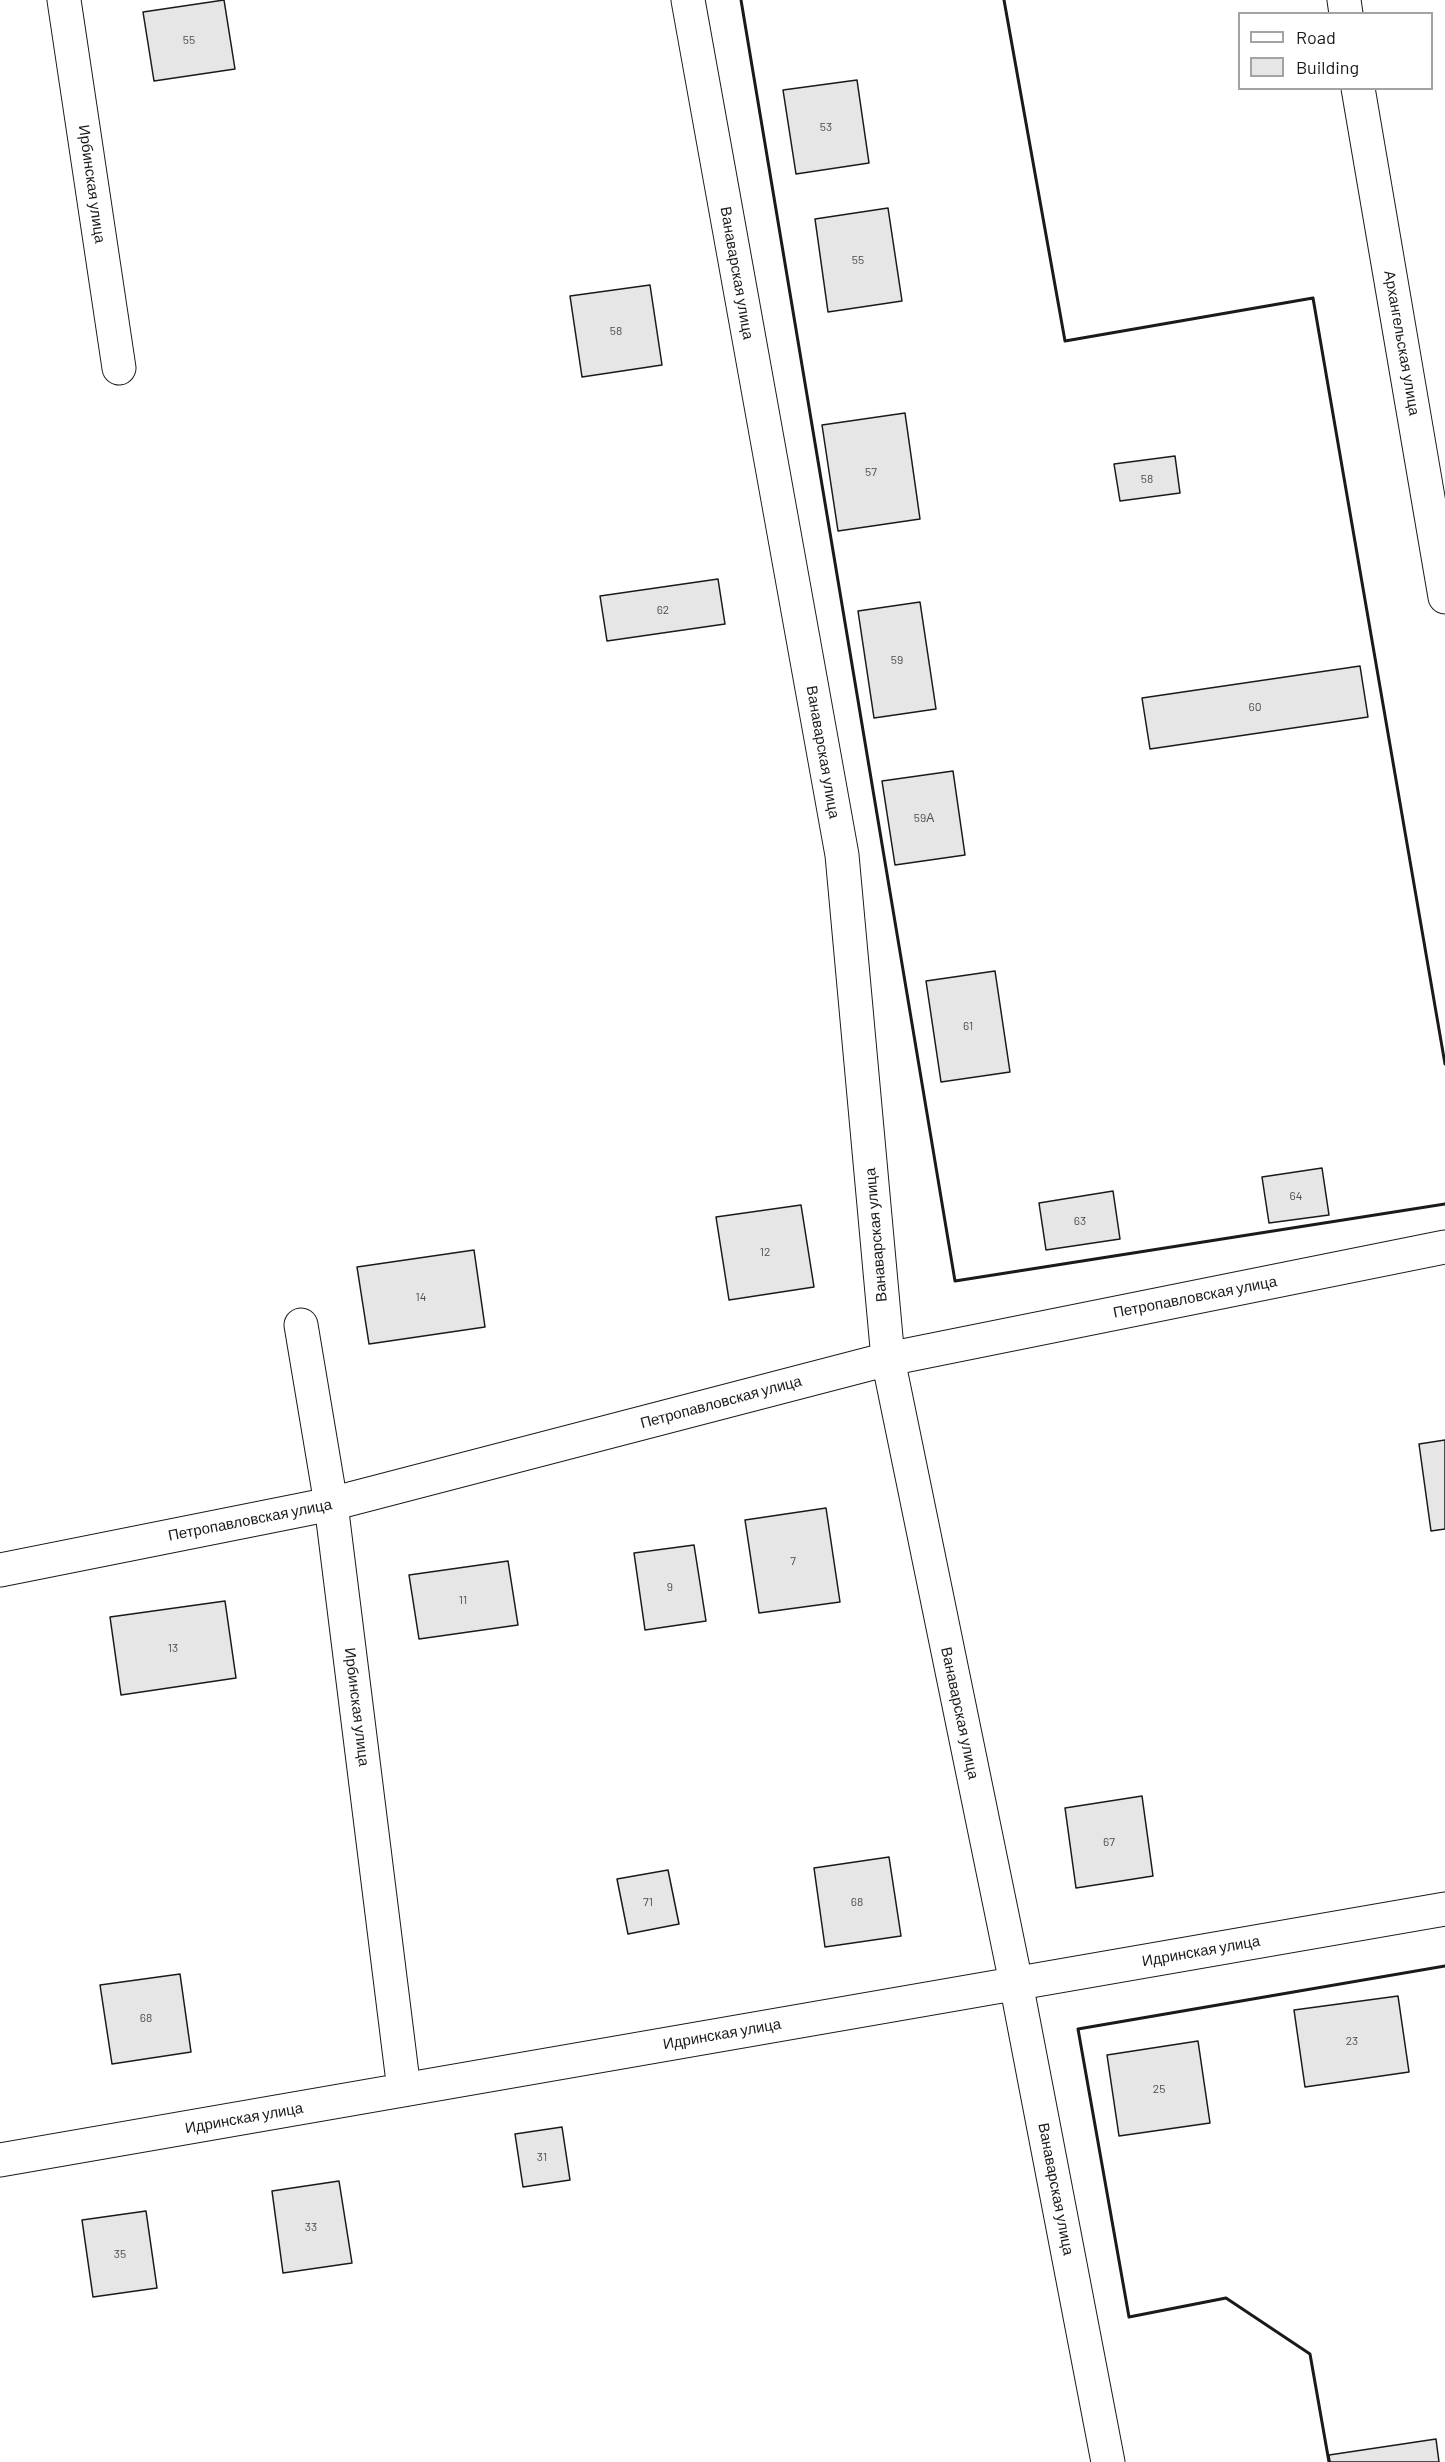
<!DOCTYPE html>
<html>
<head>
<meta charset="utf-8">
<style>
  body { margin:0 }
  #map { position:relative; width:1445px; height:2462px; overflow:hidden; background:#fff; font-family:Barlow,sans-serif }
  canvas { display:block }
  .legend { position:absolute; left:1238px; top:12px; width:195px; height:78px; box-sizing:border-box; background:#fff; border:2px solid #a3a3a3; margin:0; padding:8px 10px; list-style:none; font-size:18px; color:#1a1a1a }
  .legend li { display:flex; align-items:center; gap:12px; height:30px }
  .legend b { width:30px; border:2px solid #a3a3a3 }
</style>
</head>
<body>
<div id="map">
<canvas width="1445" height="2462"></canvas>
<ul class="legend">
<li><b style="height:8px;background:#fff"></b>Road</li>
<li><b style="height:16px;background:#e6e6e6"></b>Building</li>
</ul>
</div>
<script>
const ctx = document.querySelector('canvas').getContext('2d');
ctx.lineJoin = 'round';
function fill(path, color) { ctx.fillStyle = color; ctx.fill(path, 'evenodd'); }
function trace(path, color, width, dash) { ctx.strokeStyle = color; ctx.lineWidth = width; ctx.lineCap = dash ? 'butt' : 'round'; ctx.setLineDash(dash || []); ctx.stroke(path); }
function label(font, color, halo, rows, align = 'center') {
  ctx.font = font + ' Barlow,sans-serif'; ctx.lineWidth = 4.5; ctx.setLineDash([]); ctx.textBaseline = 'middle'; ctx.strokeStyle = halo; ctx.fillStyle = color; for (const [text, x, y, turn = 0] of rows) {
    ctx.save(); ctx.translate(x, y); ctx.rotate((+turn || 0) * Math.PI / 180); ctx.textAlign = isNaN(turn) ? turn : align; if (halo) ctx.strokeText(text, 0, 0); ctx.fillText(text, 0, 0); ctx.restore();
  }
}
const building = new Path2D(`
  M224,0l11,69 -81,12 -11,-69z
  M857,80l12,83 -73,11 -13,-84z
  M888,208l14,93 -74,11 -13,-93z
  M650,285l12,80 -80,12 -12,-81z
  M905,413l15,106 -82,12 -16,-106z
  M1175,456l5,37 -60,8 -6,-37z
  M718,579l7,45 -118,17 -7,-45z
  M920,602l16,107 -62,9 -16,-107z
  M1360,666l8,51 -218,32 -8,-51z
  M953,771l12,84 -70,10 -13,-84z
  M995,971l15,101 -69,10 -15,-101z
  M1322,1168l7,47 -60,8 -7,-46z
  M1113,1191l7,48 -74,11 -7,-47z
  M801,1205l13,82 -85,13 -13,-83z
  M474,1250l11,77 -116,17 -12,-77z
  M1445,1440v89l-14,2 -12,-87z
  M826,1508l14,94 -81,11 -14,-93z
  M694,1545l12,76 -61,9 -11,-77z
  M508,1561l10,64 -99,14 -10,-64z
  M225,1601l11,77 -115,17 -11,-78z
  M1142,1796l11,80 -77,12 -11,-80z
  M889,1857l12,79 -76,11 -11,-79z
  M668,1870l11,54 -51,10 -11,-55z
  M180,1974l11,78 -79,12 -12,-79z
  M1398,1996l11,76 -104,15 -11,-77z
  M1198,2041l12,82 -91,13 -12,-81z
  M562,2127l8,53 -47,7 -8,-53z
  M339,2181l13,82 -69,10 -11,-82z
  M146,2211l11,77 -64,9 -11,-77z
  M1436,2439l3,23h-109l-1,-7z`);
const minor = new Path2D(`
  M64,0l55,368
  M688,0l154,855 46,504 128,624 92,479
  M1344,0l2,14
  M1358,88l87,509
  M301,1325l30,179 73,586
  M0,1570l331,-66 557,-145 557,-112
  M0,2160l1445,-251`);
const wall = new Path2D(`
  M741,0l214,1281 490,-77
  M1004,0l61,341 248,-43 132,766
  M1329,2462l-19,-108 -84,-56 -97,19 -51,-288 367,-63`);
const numberNames = [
  ["55",189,40],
  ["53",826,127],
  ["55",858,260],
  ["58",616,331],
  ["57",871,472],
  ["58",1147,479],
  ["62",663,610],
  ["59",897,660],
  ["60",1255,707],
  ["59А",924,818],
  ["61",968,1026],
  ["64",1296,1196],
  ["63",1080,1221],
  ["12",765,1252],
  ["14",421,1297],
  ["7",793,1561],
  ["9",670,1587],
  ["11",463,1600],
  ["13",173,1648],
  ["67",1109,1842],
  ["71",648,1902],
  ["68",857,1902],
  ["68",146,2018],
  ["23",1352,2041],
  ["25",1159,2089],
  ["31",542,2157],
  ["33",311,2227],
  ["35",120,2254]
];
const streetNames = [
  ["Ирбинская улица",92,184,82],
  ["Ванаварская улица",737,273,80],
  ["Архангельская улица",1402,343,80],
  ["Ванаварская улица",823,752,80],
  ["Ванаварская улица",876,1235,-95],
  ["Петропавловская улица",1195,1297,-11],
  ["Петропавловская улица",721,1402,-15],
  ["Петропавловская улица",250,1520,-11],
  ["Ирбинская улица",357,1707,83],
  ["Ванаварская улица",960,1713,78],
  ["Идринская улица",1201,1951,-10],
  ["Идринская улица",722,2034,-10],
  ["Идринская улица",244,2118,-10],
  ["Ванаварская улица",1056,2189,79]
];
fill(building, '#e6e6e6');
trace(building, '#1a1a1a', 1.5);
trace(minor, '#1a1a1a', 35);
trace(minor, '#fff', 33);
trace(wall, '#1a1a1a', 3);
label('12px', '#4d4d4d', null, numberNames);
label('15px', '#1a1a1a', '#fff', streetNames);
</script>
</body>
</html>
